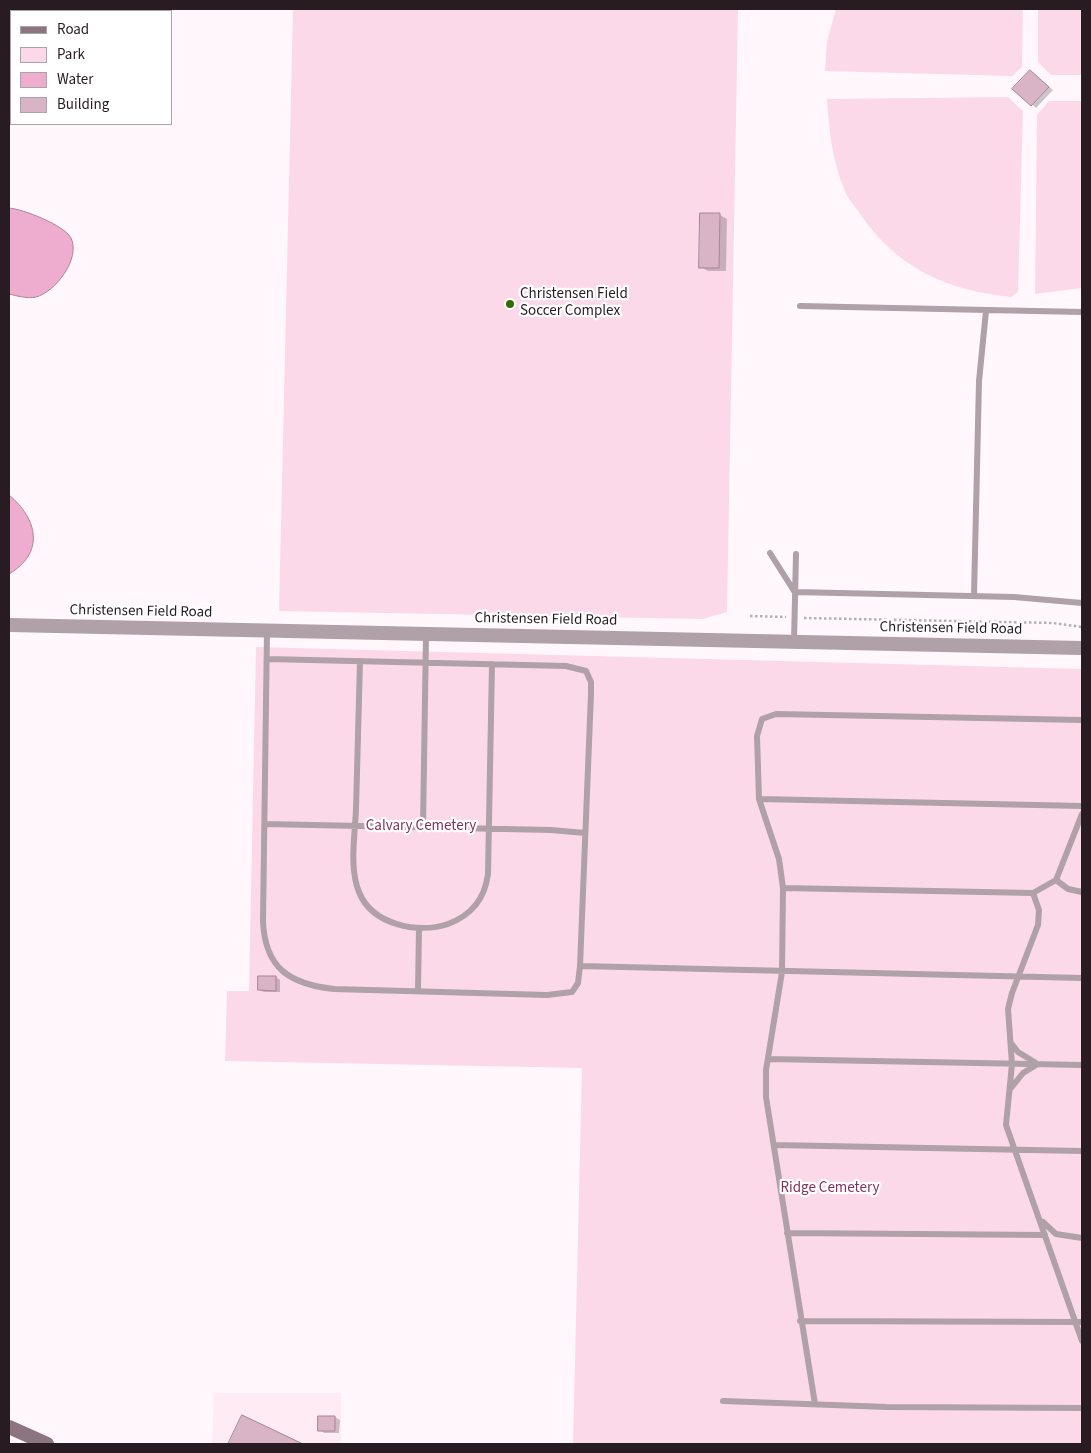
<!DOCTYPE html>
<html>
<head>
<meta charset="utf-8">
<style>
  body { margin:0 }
  #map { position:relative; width:1091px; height:1453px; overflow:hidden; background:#fff7fb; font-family:"Source Sans 3",sans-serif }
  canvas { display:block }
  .frame { position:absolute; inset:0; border:10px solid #291b22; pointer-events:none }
  .legend { position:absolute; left:10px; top:10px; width:162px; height:115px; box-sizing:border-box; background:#fff; border:1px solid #a9a4a7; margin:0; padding:6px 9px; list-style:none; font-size:15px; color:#291b22 }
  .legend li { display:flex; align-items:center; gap:10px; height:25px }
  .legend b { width:25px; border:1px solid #a9a4a7 }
</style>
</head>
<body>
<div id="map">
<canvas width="1091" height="1453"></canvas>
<div class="frame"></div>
<ul class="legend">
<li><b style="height:6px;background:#8c7580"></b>Road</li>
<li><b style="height:14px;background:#fbd9e9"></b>Park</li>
<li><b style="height:14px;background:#eeacce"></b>Water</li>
<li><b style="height:14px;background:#d9b4c6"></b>Building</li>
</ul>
</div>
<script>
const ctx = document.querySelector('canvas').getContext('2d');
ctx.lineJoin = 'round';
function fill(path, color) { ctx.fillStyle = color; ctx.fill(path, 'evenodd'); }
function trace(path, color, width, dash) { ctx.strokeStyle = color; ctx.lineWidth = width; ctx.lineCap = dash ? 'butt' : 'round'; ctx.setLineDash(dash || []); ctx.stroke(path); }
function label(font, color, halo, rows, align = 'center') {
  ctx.font = font + ' "Source Sans 3",sans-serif'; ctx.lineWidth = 4.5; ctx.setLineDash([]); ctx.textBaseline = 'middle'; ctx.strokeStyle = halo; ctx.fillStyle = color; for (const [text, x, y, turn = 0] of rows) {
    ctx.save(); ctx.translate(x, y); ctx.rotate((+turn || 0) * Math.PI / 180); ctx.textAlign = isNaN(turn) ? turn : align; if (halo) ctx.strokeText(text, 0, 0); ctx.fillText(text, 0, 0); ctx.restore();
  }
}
const built = new Path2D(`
  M214,1393h127v51h-129z`);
const green = new Path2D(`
  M293,9h445l-11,603 -24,7 -424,-8z
  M836,9h187l-1,58 -10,9 -187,-5 2,-30z
  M1038,9h44v66h-31l-13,-13z
  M1008,97l15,14 -5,181 -7,5c-65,-7 -113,-28 -151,-83 -5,-8 -13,-16 -16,-25 -12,-29 -15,-59 -17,-90z
  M1049,101h33v187l-47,6 2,-179z
  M256,647l826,22v775h-509l9,-376 -357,-7 2,-70h22z`);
const water = new Path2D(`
  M9,208c14,1 55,17 62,30 10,21 -16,54 -35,59 -8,2 -19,-1 -27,-3z
  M9,495c29,24 36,58 0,79z`);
const shadow = new Path2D(`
  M1031,71l22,19 -17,18 -22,-19z
  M720,215l7,4 -1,52h-18l-7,-4z
  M276,977l4,3v12h-16l-5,-2z
  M243,1416l57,28h-65l-5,-2z
  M320,1417h15l5,3 -1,13h-15l-4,-3z`);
const building = new Path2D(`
  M1030,70l19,17 -18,19 -19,-17z
  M700,213h20l-1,55h-20z
  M258,976h18v15l-18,-1z
  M242,1415l61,29h-75z
  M318,1416h17v15h-17z`);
const path = new Path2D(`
  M750,616l36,1
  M804,618l249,5 29,4`);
const service = new Path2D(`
  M800,306l282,6
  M770,553l24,38
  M795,592l219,5 68,6
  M974,596l5,-215 7,-70
  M794,642l2,-88
  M267,659l299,7 20,5 5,11v12l-11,272 -2,17 -6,9 -25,3 -213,-6c-44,-5 -69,-20 -71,-68l4,-290
  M360,661c-1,50 -3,99 -4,148 -1,26 -7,59 3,83 13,33 59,42 89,32 24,-9 37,-26 40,-50l4,-210
  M759,799l323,7
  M265,824l286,6 34,3
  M423,827l3,-192
  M1056,880l12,9 14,3
  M783,888l250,5 23,-13 26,-66
  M1033,893l6,17 -1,15 -26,68 -4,16 4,55 -6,61 76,216
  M580,966l502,12
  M418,991l1,-63
  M1011,1043l7,9 18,11
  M768,1059l314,6
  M1011,1088l12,-15 13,-8
  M774,1145l308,6
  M1043,1222l13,12 26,4
  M787,1233l258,2
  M800,1321l282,1
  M723,1401l164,6 195,1
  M815,1404l-49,-307v-27l16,-98 1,-84 -4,-29 -20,-60 -2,-63 5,-17 14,-5 306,6`);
const tertiary = new Path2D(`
  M9,625l1073,23`);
const secondary = new Path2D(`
  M9,1427l38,17`);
const markers = [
  [510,304,5,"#2f6f06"]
];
const poiNames = [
  ["Christensen Field",520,295],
  ["Soccer Complex",520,312]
];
const streetNames = [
  ["Christensen Field Road",141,612,1],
  ["Christensen Field Road",546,620,1],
  ["Christensen Field Road",951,629,1]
];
const parkNames = [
  ["Calvary Cemetery",421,827],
  ["Ridge Cemetery",830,1189]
];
fill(built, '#feebf4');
fill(green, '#fbd9e9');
fill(water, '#eeacce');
trace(water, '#b3809a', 1);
fill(shadow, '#0003');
fill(building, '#d9b4c6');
trace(building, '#a88597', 1);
trace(path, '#b8aeb3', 2.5, [2.5, 2.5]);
trace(service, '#b0a0a7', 6);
trace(tertiary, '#b0a0a7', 14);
trace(secondary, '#8c7580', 14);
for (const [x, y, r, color] of markers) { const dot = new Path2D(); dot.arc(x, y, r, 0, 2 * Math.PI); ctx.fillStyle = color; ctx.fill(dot); trace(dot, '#fff', 2); }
label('15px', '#291b22', '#fff', poiNames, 'left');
label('15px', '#291b22', '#fff', streetNames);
label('15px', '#813460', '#fff', parkNames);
</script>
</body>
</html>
